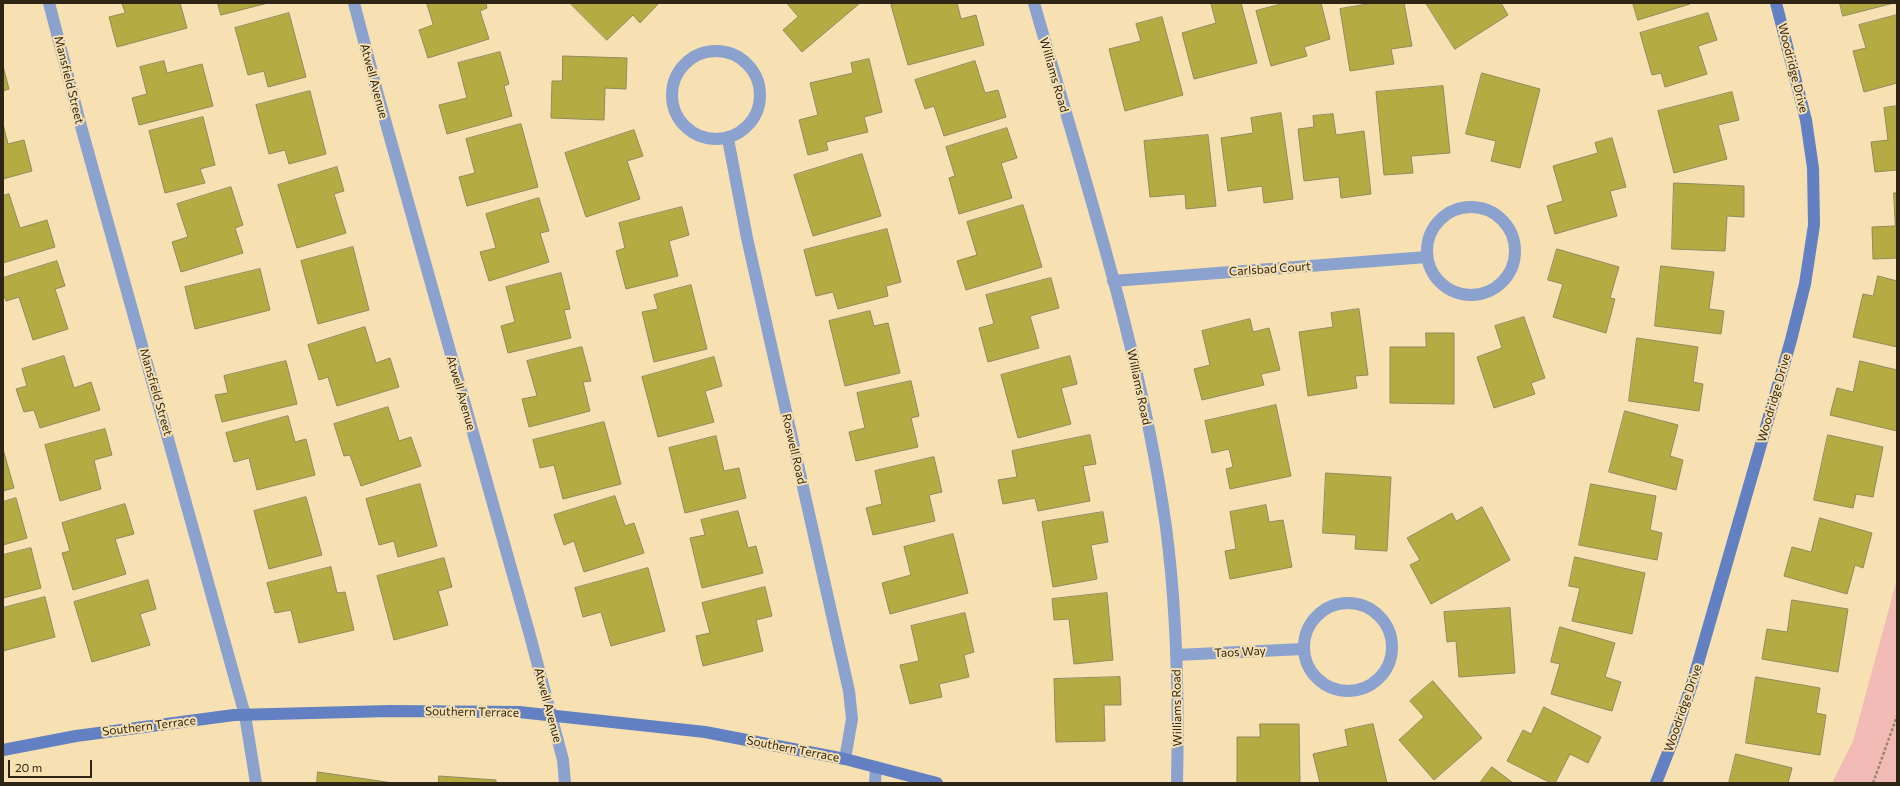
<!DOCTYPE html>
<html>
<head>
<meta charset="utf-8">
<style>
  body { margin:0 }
  #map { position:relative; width:1900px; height:786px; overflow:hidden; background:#f7e0b2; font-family:Commissioner,sans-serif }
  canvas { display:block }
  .frame { position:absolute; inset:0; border:4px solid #2e2514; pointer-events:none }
  .scale { position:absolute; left:8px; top:760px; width:84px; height:18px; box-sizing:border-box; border:2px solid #2e2514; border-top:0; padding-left:5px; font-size:12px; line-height:14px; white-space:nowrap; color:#2e2514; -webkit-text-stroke:3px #f7e0b2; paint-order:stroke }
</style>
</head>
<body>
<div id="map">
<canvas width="1900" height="786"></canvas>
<div class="frame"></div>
<div class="scale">20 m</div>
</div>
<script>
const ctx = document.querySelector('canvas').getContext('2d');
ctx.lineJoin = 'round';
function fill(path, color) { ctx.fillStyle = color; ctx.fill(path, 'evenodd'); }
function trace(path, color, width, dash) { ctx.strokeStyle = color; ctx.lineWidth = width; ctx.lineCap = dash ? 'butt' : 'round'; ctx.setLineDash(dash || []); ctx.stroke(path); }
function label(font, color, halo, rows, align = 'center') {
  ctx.font = font + ' Commissioner,sans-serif'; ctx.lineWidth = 4; ctx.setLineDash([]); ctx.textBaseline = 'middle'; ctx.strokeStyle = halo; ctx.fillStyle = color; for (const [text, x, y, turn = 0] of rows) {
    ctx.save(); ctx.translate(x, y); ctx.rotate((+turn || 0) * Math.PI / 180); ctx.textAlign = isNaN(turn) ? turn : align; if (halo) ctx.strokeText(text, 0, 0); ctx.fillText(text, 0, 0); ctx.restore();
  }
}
const green = new Path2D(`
  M1897,579v204h-65l21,-42z`);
const building = new Path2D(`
  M122,3h58l7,25 -70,19 -8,-30 16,-4z
  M218,3h50l-47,12z
  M427,3h59l1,5 -7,3 9,28 -61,19 -9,-28 14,-5z
  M570,3h89l-19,20 -7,-8 -26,25z
  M787,3h73l-58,49 -19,-22 15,-13z
  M899,3h58l4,16 15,-4 8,30 -76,20 -17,-60z
  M1216,3h25l16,60 -63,16 -12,-46 34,-10 -5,-19z
  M1285,3h36l9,36 -26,8 3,9 -36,10 -15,-55z
  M1374,3h30l8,43 -21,3 3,15 -44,7 -10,-62z
  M1426,3h75l7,12 -53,34z
  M1633,3h57v1l-52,16z
  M1840,3h54l-51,13z
  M289,13l17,64 -38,10 -4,-16 -16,4 -13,-47z
  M1708,13l9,27 -19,6 9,28 -42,13 -4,-14 -9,2 -12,-42z
  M1897,15v68l-33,9 -11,-41 13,-3 -7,-23z
  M1162,17l21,78 -58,16 -16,-62 32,-8 -5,-17z
  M500,52l9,32 -5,2 8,30 -65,18 -8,-29 28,-7 -9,-35z
  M563,56l64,2 -1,31 -21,-1 -1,32 -53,-2 1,-37h10z
  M869,59l13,53 -18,5 4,15 -42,10 2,8 -20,5 -9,-35 19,-5 -8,-32 43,-10 -2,-10z
  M164,61l3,12 35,-9 11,42 -74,19 -7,-27 15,-4 -7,-27z
  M975,61l10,32 13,-3 8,27 -62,19 -10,-30 -9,3 -10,-29z
  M3,66l6,23 -6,2z
  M1482,73l58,16 -20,79 -29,-7 5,-20 -30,-7z
  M1443,86l7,67 -39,3 2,17 -29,2 -8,-83z
  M310,91l16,63 -37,10 -4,-14 -16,4 -13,-49z
  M1732,92l7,28 -21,5 9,34 -53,14 -16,-62z
  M1897,106v64l-22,2 -4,-30 17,-2 -4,-32z
  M1281,113l12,86 -29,4 -2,-17 -34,5 -7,-53 32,-5 -2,-15z
  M1333,114l3,21 28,-4 7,63 -30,4 -2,-21 -35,4 -6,-52 16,-2 -1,-11z
  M203,117l12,48 -15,4 5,14 -40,10 -16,-62z
  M3,124l5,20 16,-4 8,31 -29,8z
  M521,124l17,63 -71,19 -8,-29 16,-4 -9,-34z
  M1007,128l10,30 -16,5 11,35 -53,16 -10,-36 6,-2 -9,-29z
  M634,130l9,26 -16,5 13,38 -54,18 -21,-64z
  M1208,135l8,71 -30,3 -1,-15 -35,3 -6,-56z
  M1612,138l14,49 -16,4 7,25 -62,18 -8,-28 16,-5 -10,-35 45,-13 -3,-10z
  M862,154l19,62 -68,20 -19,-61z
  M337,167l7,24 -10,3 12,39 -49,15 -19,-63z
  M1674,183l70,3v31l-17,-1 -2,35 -53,-2z
  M231,187l12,38 -8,3 8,25 -62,19 -9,-30 16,-5 -11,-33z
  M1894,193h3v65l-24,1 -1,-32 23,-1z
  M9,194l11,34 27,-8 8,27 -52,16v-67z
  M539,198l10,33 -9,2 9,29 -60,19 -9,-29 16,-4 -10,-34z
  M1023,205l19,62 -76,23 -9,-29 20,-6 -10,-33z
  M682,207l7,28 -20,6 9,35 -52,13 -10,-38 9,-3 -6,-25z
  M887,229l14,53 -15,4 2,10 -50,13 -5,-17 -17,4 -12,-46z
  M353,247l16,63 -51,14 -17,-63z
  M1557,249l62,18 -9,31 5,1 -9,34 -53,-16 10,-33 -15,-4z
  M57,261l8,25 -10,3 13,40 -35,11 -14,-43 -13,4 -3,-8v-15z
  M1661,266l53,6 -5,37 15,2 -3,23 -66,-8z
  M260,269l10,41 -75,19 -10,-42z
  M561,273l9,36 -6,1 7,28 -63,15 -7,-27 14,-4 -9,-35z
  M1878,276l19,5v66l-44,-10 10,-43 10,2z
  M1051,278l8,30 -29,8 9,32 -51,14 -9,-34 15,-4 -8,-29z
  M691,285l16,64 -53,13 -12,-50 16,-3 -4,-14z
  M1359,309l9,66 -13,1 2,12 -49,8 -9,-64 34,-5 -2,-14z
  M870,311l4,15 14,-3 12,50 -55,13 -16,-65z
  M1524,317l21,61 -14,5 4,11 -41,14 -17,-51 25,-9 -7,-22z
  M1250,319l3,13 16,-4 11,42 -19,4 3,11 -62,15 -8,-31 16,-4 -8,-34z
  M365,327l11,36 14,-5 9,29 -62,19 -9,-29 -9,3 -11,-35z
  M1426,333h28v71l-64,-1v-56h36z
  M1637,338l61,9 -5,35 10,2 -4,27 -70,-10z
  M582,347l9,34 -8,1 7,29 -61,16 -7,-28 15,-3 -10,-35z
  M64,356l10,32 17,-6 9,28 -60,18 -6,-18 -10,2 -8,-23 11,-3 -5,-17z
  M1070,356l7,28 -16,4 10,36 -53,14 -17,-63z
  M714,357l8,29 -17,5 9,31 -56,15 -16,-60z
  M286,361l11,43 -75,18 -7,-27 13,-2 -4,-17z
  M1860,361l37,9v61l-67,-16 7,-27 16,4z
  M911,381l8,35 -8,2 7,29 -62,14 -7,-29 16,-4 -8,-35z
  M1276,405l15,71 -61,13 -4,-20 7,-2 -4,-18 -17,4 -7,-32z
  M388,407l11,34 12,-4 10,29 -60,20 -11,-31 -6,1 -10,-32z
  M1625,411l53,14 -8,31 13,4 -7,30 -67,-18z
  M288,416l7,26 11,-3 9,36 -58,15 -8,-32 -15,4 -8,-29z
  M604,422l17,62 -58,15 -9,-34 -14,3 -7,-28z
  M105,429l7,26 -18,5 7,29 -41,12 -15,-56z
  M1090,435l6,29 -13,2 7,35 -52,10 -3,-13 -32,6 -5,-24 19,-3 -5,-26z
  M1828,435l55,12 -10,50 -17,-3 -3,14 -39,-8z
  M716,436l8,35 15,-3 7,30 -61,15 -16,-65z
  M3,449l11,39 -11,3z
  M934,457l8,35 -13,3 6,26 -62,14 -7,-27 16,-4 -7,-33z
  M1326,473l65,4 -4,74 -32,-2 1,-14 -33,-2z
  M420,484l17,62 -39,11 -4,-16 -15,4 -13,-46z
  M1591,484l65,12 -6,34 12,3 -5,27 -78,-15z
  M615,496l10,30 9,-3 10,30 -60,19 -10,-31 -10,4 -10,-30z
  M306,497l16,58 -53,14 -15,-58z
  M16,498l11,40 -24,7v-43z
  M125,504l9,30 -19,5 11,35 -53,16 -11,-37 8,-2 -8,-28z
  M1266,505l3,17 14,-2 9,47 -62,12 -5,-28 11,-2 -6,-37z
  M1482,507l28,53 -79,44 -21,-39 10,-5 -13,-22 45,-25 4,8z
  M738,511l10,37 8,-2 7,27 -61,15 -12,-50 15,-3 -4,-15z
  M1103,512l5,30 -17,3 6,34 -44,8 -11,-65z
  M1820,518l52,15 -9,35 -8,-3 -8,29 -63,-18 8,-29 19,5z
  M953,534l15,59 -78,21 -8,-31 29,-8 -7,-28z
  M31,548l10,40 -38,10v-43z
  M1575,557l70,16 -13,61 -60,-13 8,-33 -11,-2z
  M444,558l8,29 -14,4 10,34 -54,15 -17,-64z
  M331,567l6,26 8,-1 9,38 -55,13 -8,-33 -16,3 -8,-30z
  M648,568l17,63 -54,15 -10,-34 -18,5 -8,-29z
  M148,580l8,29 -16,5 10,31 -58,17 -18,-60z
  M765,587l7,29 -16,4 7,31 -60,15 -7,-30 14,-3 -8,-30z
  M1107,593l6,67 -39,4 -5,-45 -15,1 -2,-21z
  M45,597l10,40 -52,14v-43z
  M1792,600l56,9 -10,63 -76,-13 5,-30 20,3z
  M1510,608l5,65 -56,4 -3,-36 -9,1 -3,-30z
  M965,613l9,39 -10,3 5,22 -30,7 3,13 -32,7 -10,-39 19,-4 -8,-35z
  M1560,627l55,16 -10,34 16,5 -9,29 -61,-17 9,-30 -9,-2z
  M1120,677l1,28h-17l1,36 -49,1 -2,-63z
  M1756,677l64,11 -4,25 10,2 -6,40 -74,-12z
  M1433,681l49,57 -48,42 -35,-40 25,-23 -14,-16z
  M1544,707l57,30 -13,26 -18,-9 -15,29h-4l-44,-22 16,-31 8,4z
  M1260,724h39l1,59h-63v-46h23z
  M1373,724l14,59h-67l-7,-29 35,-8 -3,-16z
  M1736,754l56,14 -4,15h-59z
  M1492,767l21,16h-33z
  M318,772l75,11h-76z
  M439,776l57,4v3h-57z`);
const path = new Path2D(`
  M1873,783l24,-67`);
const street = new Path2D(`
  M49,3l33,127 163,585 11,68
  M354,3l24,92 151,537 34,128 2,23
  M1034,3c49,172 107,347 132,524 11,85 13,171 11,256
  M672 95a44 44 0 1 1 88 0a44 44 0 1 1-88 0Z
  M728,139l19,99 102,453 3,28 -7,40
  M1427 251a44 44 0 1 1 88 0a44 44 0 1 1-88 0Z
  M1113,281l314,-24
  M1304 647a44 44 0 1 1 88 0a44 44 0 1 1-88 0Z
  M1176,655l127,-6
  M875,783l1,-16`);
const secondary = new Path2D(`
  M3,750l73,-14 158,-21 156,-4 129,1 186,20 140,27 92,24
  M1656,783l17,-43 19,-56 99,-344 14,-56 9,-59 -1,-57 -7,-48 -30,-117`);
const streetNames = [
  ["Woodridge Drive",1793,68,76],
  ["Williams Road",1054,75,74],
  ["Mansfield Street",69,80,76],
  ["Atwell Avenue",374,81,75],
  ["Carlsbad Court",1270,269,-4],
  ["Williams Road",1139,387,78],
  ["Mansfield Street",156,392,74],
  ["Atwell Avenue",461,393,74],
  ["Woodridge Drive",1774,398,-74],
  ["Roswell Road",794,449,77],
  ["Taos Way",1240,652,-3],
  ["Atwell Avenue",548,705,75],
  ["Williams Road",1177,708,-91],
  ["Woodridge Drive",1683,708,-71],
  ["Southern Terrace",472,712,1],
  ["Southern Terrace",149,726,-7],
  ["Southern Terrace",793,749,11]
];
fill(green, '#f3bbb6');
fill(building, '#b5ab43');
trace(building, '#8e8b5c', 1);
trace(path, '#998968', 2.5, [3, 2]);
trace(street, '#8ca2ce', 12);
trace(secondary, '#6280c2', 12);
label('12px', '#2e2514', '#f7e0b2', streetNames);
</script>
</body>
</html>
